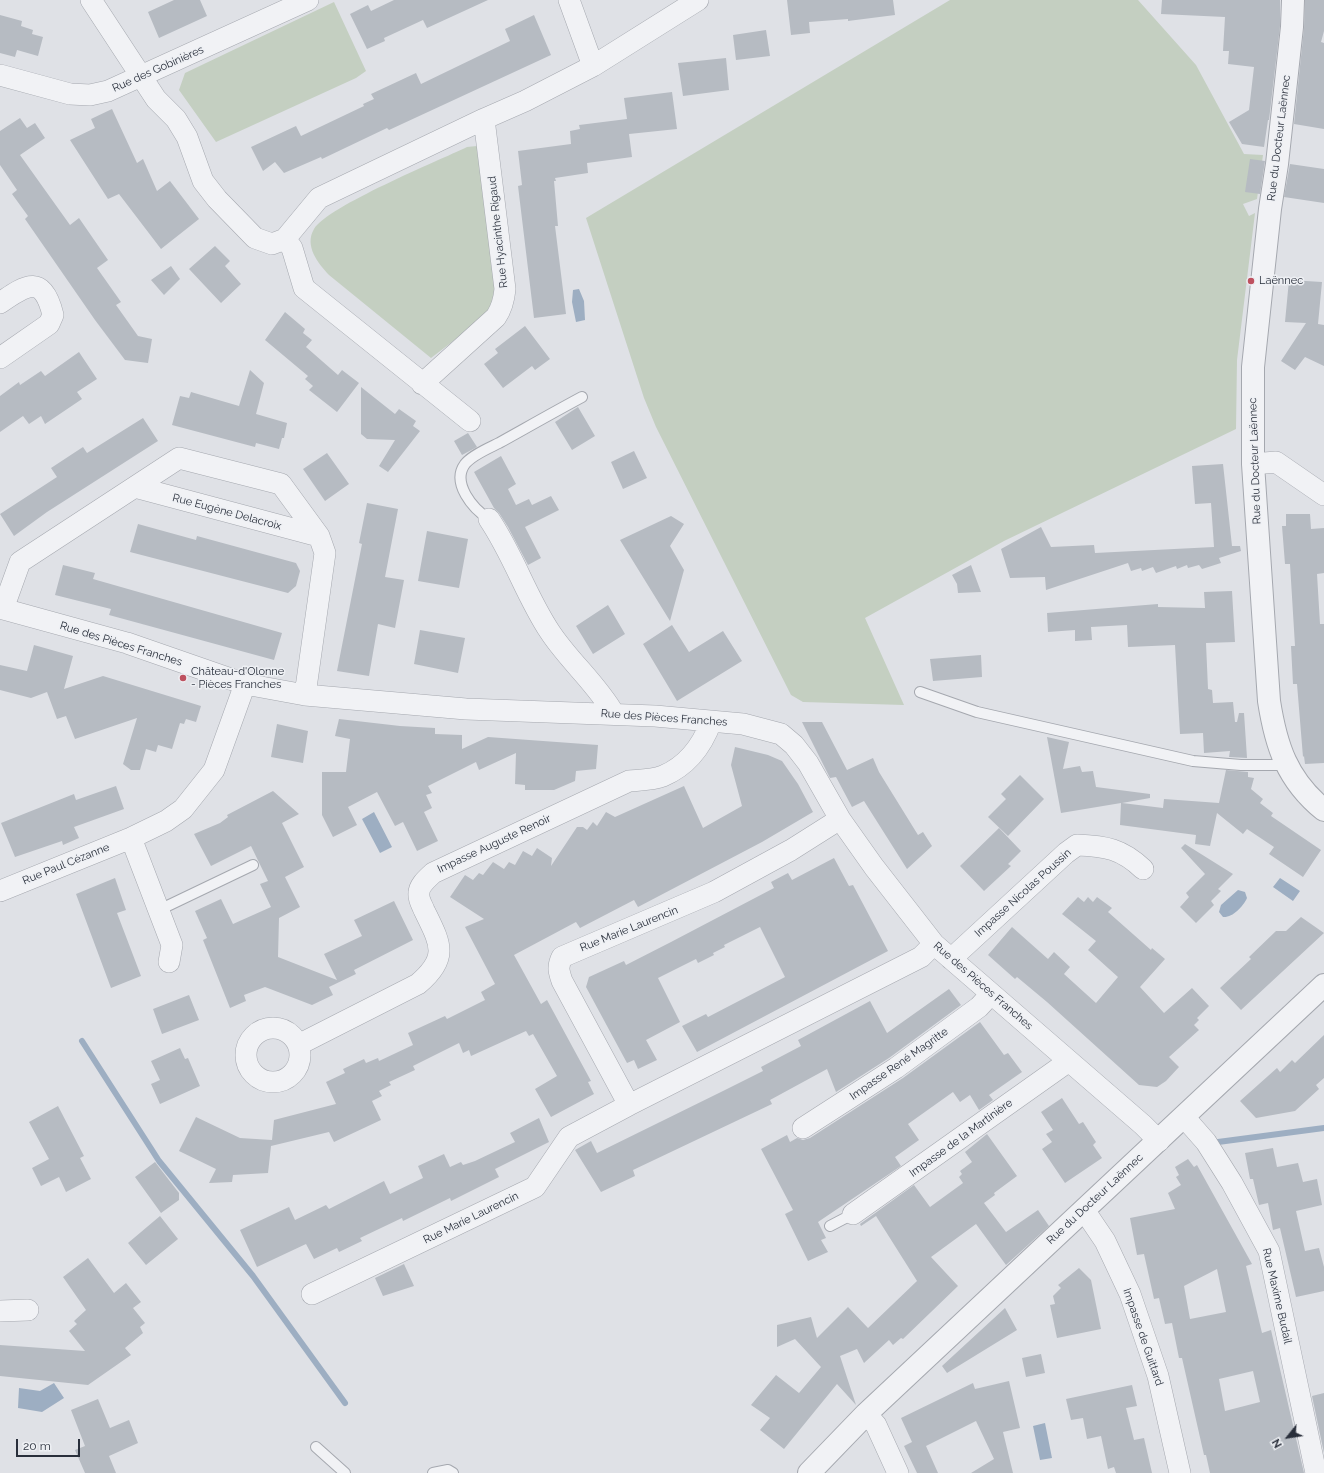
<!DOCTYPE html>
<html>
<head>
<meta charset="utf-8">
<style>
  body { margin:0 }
  #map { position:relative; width:1324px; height:1473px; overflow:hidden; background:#dfe1e6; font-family:Raleway,sans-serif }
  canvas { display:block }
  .north { position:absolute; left:1268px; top:1417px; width:40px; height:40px; -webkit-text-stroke:3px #eef0f4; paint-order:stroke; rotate:240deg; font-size:11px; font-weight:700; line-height:16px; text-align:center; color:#292f3b }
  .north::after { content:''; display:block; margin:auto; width:14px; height:18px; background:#292f3b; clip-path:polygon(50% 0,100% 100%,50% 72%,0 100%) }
  .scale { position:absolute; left:16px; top:1439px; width:64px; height:18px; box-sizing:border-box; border:2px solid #292f3b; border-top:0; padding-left:5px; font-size:12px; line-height:14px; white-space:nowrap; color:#292f3b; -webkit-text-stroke:3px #eef0f4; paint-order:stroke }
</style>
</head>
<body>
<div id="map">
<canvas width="1324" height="1473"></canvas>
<div class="north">N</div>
<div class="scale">20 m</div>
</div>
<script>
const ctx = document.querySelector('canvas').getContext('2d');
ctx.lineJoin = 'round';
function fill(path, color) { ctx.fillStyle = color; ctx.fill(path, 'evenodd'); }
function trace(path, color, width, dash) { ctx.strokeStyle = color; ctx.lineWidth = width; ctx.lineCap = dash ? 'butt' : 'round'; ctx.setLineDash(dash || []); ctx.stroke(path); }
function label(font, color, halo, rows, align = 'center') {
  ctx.font = font + ' Raleway,sans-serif'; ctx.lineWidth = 3; ctx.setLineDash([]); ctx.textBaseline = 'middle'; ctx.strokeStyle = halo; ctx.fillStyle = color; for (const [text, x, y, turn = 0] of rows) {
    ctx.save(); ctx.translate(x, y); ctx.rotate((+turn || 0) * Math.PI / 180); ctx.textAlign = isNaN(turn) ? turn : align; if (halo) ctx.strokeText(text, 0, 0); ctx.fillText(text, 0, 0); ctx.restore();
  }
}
const green = new Path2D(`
  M950,0h188l58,65 48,89 19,1 -6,44 -14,5 6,12 6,-3 -18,147 -1,69 -232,112 -139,77 39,87 -101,-3 -12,-7 -135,-268 -12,-29 -58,-180z
  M334,2l32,69 -10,7 -140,64 -37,-52 6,-17z
  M477,146l22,148 -9,19 -59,45 -102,-83c-11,-12 -25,-29 -15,-46 14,-23 124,-68 153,-82z`);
const water = new Path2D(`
  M579,289l5,12 1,19 -9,2 -4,-20 1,-12z
  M374,812l18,35 -12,6 -18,-34z
  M1280,878l20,13 -7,10 -20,-14z
  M1238,890l7,2 2,6c-4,9 -15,20 -24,19l-4,-5 2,-7z
  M54,1383l10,15 -22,14 -24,-4 1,-20 21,3z
  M1045,1423l7,35 -12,2 -7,-34z`);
const stream = new Path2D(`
  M82,1041l77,120 94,115 92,127
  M1218,1142l106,-14`);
const building = new Path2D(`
  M174,0h26l7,16 -48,22 -11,-26z
  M394,0h94l-61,28 -4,-8 -39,18 1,3 -18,8 -17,-35 18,-9 3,6z
  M787,0h106l2,15 -47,6v-2l-39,3 1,11 -19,2z
  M1162,0h118v26l-11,94h-1l-4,27 -22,-3 -13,-22 20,-12 5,-43 -26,-3 1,-13h-6l2,-34 -64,-3z
  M1305,0h19v31l-3,11 3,1v86l-30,-5 10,-96z
  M0,15l22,6 -1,5 12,4 -1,4 11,3 -5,19 -21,-6 -2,7 -15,-4z
  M534,15l17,40 -162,75 -2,-2 -65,31 -1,-2 -37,16 -9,-11 -12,9 -12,-24 45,-21 5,10 63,-30 -1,-2 11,-5 -3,-5 45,-21 5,11 89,-43 -5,-12z
  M766,30l4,26 -34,4 -3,-25z
  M726,58l3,32 -46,6 -5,-33z
  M672,92l5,37 -48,5 3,23 -45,6 1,10 -33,5 1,3h-2l4,45h-3l11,88 -32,4 -16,-132 4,-1 -4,-34 53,-7 -1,-13 10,-2 -1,-4 48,-6 -3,-21z
  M112,109l25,54 6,-4 14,32 13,-10 29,38 -38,30 -42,-55 -11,5 -38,-59 25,-12 -4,-9z
  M20,118l7,10 8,-5 10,15 -25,17 50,70 9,-7 29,42 -11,8 24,34 -5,3 22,31 14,3 -4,24 -23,-3 -30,-40 -70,-101 3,-3 -16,-22 5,-4 -17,-25v-34z
  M1250,159l15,2 -5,33 -15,-2z
  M1290,164l34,5v34l-40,-6z
  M215,246l15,15 -5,5 16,18 -20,19 -32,-34z
  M171,266l9,13 -16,16 -13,-15z
  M1289,280l33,2 -4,42 6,1v41l-19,-9 -10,13 -14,-9 25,-38 -21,-1z
  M285,312l20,17 -2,4 9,7 -6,7 32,28 4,-5 17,13 -22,29 -28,-22 4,-4 -8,-7 3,-3 -43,-36z
  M525,326l25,33 -15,11 -3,-4 -29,22 -19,-24 14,-11 -3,-4z
  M79,352l18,27 -20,13 5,7 -37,25 -4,-8 -12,8 -6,-8 -23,16v-36l19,-14 1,3 21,-14 4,5z
  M250,370l14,13 -8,31 31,9 -3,15h-2l-3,11 -23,-6 -1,4 -83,-22 8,-29 9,2 2,-6 48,14z
  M361,387l34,27 4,-5 17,12 -3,5 7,5 -32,41 -9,-6 16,-26 -28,-1 -6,-5z
  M578,407l17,29 -23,14 -17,-28z
  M143,418l15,23 -111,71 -33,24 -14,-22 57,-37 -6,-9 32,-21 4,6z
  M468,433l9,14 -15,8 -8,-14z
  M634,451l13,27 -24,11 -12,-27z
  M327,453l22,31 -24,17 -22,-32z
  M501,456l15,28 -8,5 8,16 13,-6 3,6 19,-9 8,14 -34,17 16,31 -13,7 -20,-38 -9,-14 -5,-5 -20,-36z
  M1223,464l9,82h8l1,5 -22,7 2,5 -19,6 -3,-4 -11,3 -1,-3 -10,4 -1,-3 -20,7 -3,-6 -11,4 -1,-3 -10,3 -3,-8 -82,27 -1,-13 -35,1 -9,-29 40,-22 10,20 43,-2 1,8 119,-6 -3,-44 -16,1 -3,-38z
  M367,503l31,6 -13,68 19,3 -9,48 -17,-4 -9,52 -32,-5 25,-127 -3,-1z
  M1286,514h24l1,15 13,-1v45l-7,1 3,50h4v139l-19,1 -1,-8 -1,1 -6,-73h-4l-2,-38h4l-5,-82h-5l-3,-38h4z
  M671,516l13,8 -14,22 14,24 -14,51 -50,-81z
  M138,524l58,16 1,-4 99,27 4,8 -4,15 -8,7 -158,-41z
  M427,531l41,8 -9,49 -41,-7z
  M63,565l32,8 -2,6 189,54 -8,27 -165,-45 2,-6 -56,-14z
  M971,565l10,27 -23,1 -1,-9 -5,-9z
  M1232,591l3,51 -29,1 2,46 4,1 1,13 20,-1 2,20h2l2,-9h5l3,45 -18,-1 1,-6 -26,2 -1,-20 -23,1 -5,-89 -47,2 -1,-22 -36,2 1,13 -17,1v-11l-27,2 -1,-19 111,-9v3l47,1 -1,-16z
  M608,605l17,29 -32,20 -17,-28z
  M672,625l17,27 34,-21 19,30 -65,40 -34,-57z
  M420,630l45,8 -7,35 -44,-9z
  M34,645l39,11 -9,33 39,-13 98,30 -5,16 -10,-3 -2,5 -4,-1 -8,26 -14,-4 -2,7 -10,-3 -6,21h-9l-8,-6 14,-46 -62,21 -9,-23 -9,3 -10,-27 -16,6 -31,-8v-25l27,6z
  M981,655l1,22 -49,4 -3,-22z
  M339,719l61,7 35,2v6l27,1v14l26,-12 110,8 -2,24 -20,2 -1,10 -21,9h-29v-5l-10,-1 1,-31 -37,17 -3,-8 -48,24 4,7 -6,2 6,13 -8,4 14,29 -21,10 -14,-29 -8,4 -18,-34 -29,15 9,18 -24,12 -11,-22v-43h24l4,-33 -15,-3z
  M802,722h20l25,48 26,-12 6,14 39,63 5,-3 9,14 -25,23 -43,-68 -12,6 -16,-30 -6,1z
  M277,724l31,7 -5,32 -32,-6z
  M1047,737l22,5 -6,27 17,-3 2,6 11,-1 3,16 54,7v4l-28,5 41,5 1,-9 55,4 7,-33 22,2v5l6,1 -3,11 12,10 -3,4 13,10 -2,3 50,34 -18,27 -34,-23 5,-7 -27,-18 -4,5 -26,-21 -7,33 -15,-2 1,-9 -76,-10 1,-22 -60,10z
  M735,747l33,8 14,6 16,23 15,28 -51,30 -124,65 -4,-7 -54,28 -4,-6 -62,33 27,49 6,-4 44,81 -3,1 6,12 -43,23 -16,-28 22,-13 -24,-42 -4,2 -3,-5 -55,25 -2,-6 -6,3 -4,-10 -46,23 2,4 -26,12 2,3 -12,6 3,5 -10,5 9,19 -47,22 -5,-10 -58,14 -3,27 -35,2 -1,7 -23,1 7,-14 -37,-18 17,-34 44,21 32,2 2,-20 62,-16 -10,-22 19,-9 -2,-4 21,-10 2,4 12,-5 1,3 34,-16 -5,-12 37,-17 2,3 38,-19 -4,-8 14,-8 -30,-57 19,-8 -34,-22 15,-22 8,5 6,-7 4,2 10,-13 11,7 5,-7 6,3 8,-14 9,5 5,-8 15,10 -1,8 26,-39h6l4,3 6,-8 4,4 9,-14 9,5 69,-31 19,42 39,-22 -11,-41z
  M1020,775l24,24 -36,37 -20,-19 18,-18 -5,-5z
  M116,786l8,23 -50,18 5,11 -16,7 -1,-4 -47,16 -14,-34 73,-29 2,6z
  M273,791l26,23 -17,9 22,44 -19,10 15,30 -21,11 -1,39 59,23 -13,-26 38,-18 -8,-16 40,-19 19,39 -59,30 2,4 -27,13 4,8 -21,10 -47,-18 -21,8 2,6 -16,7 -27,-68 4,-2 -12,-27 26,-12 12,25 38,-17 -11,-23 8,-3 -17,-35 -40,20 -17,-32 26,-11 8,-6 -1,-2z
  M999,828l22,23 -13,13 3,2 -27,25 -24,-25z
  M1185,844l48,30 -15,15 3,2 -10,10 3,4 -18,18 -16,-16 9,-10 -3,-4 19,-19 -24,-26z
  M834,858l15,28 4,-1 35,66 -191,101 -15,-26 24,-12 2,3 77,-40 -25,-50 -36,18 1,2 -12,6 1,2 -16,8 -2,-4 -38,19 22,44 -34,18 11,20 -19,9 -4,-9 -7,3 -41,-76 3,-10 35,-16 2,4 45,-23 103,-54 -3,-6 17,-9 4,7z
  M115,878l11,32 -9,3 24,63 -30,12 -35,-94z
  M1078,897l6,5 4,-5 5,5 4,-5 15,11 -4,4 43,38 1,-2 13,11 -25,28 24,26 28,-25 17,18 -12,12 2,2 -5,5 5,5 -30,27 10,10 -13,14 -9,6 -18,-2 -92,-83 -30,-25 -2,2 -27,-24 24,-28 36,32 6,-7 16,15 -6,7 32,29 22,-26 -30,-27 8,-9 -34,-27z
  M1301,917l23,16 -83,77 -21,-22 31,-29 -2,-2 27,-26h10z
  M949,989l12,16 -72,53 -53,34 -9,-23 -57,31 2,4 -139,66 2,6 -34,16 -26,-42 16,-9 6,12 126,-62 40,-20 -2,-4 40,-21 -3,-6 72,-39 17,32z
  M189,995l10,25 -37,14 -9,-25z
  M980,1022l24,33 4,-2 14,19 -33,23 4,5 -14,10 -9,-15 -10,7 -7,-10 -45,32 11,16 -24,17 6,9 -83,56 8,16 -5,2 7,12 -20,9 -23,-47 8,-4 -32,-61 26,-14 3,7 7,-4 6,2 7,-2 93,-60z
  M1324,1035v43l-8,7 3,4 -24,22 -39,7 -16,-17 37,-33 3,4 12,-12 3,3z
  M180,1048l5,11 3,-1 12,28 -40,18 -9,-20 9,-4 -9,-19z
  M1062,1098l17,26 4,-2 13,20 -3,3 9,13 -37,25 -23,-34 10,-7 -6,-8 7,-4 -12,-18z
  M58,1106l26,50 -4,2 11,21 -25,13 -7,-15 -18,9 -9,-18 17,-9 -20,-37z
  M539,1118l10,24 -54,27 4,8 -48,24 -1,-3 -47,23 -1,-3 -42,20 2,3 -23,11 -2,-4 -23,11 -8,-15 -49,23 -17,-37 49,-23 6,13 31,-15 3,4 55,-28 6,13 33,-16 -5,-12 26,-12 6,13 11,-5 2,3 12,-4 40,-19 -5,-9z
  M987,1134l30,42 -23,17 1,2 -11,8 22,29 32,-22 11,16 -43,39 -30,-41 -45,33 27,29 -55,53 -2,-1 -8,7 -4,-5 -25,23 -7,-14 -17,7 16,49 -19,-21 -53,65 -24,-19 10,-12 -19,-13 25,-30 23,18 22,-26 -26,-28 -18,8v-22l34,-8 6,21 31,-31 20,21 49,-47 -41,-65 -15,10 -1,-2 54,-39 16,22 33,-24 -4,-6 3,-3 -2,-3 12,-9 -7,-10z
  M1273,1148l4,19 21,-4 5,19 14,-3 5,26 -26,6 9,40 14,-3 5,19v24l-28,6 -16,-69 -7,2 -5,-27 -9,2 -6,-26h-3l-5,-26z
  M1188,1159l6,8 3,-2 55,99 -6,2 16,67 9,-3 33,143h-94l-4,-18h-2l-22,-97h-3l-7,-35 -7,1 -6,-26 -5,1 -10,-45 -7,1 -7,-37 45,-9 -7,-16 13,-8 -5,-8 3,-2 -4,-8zM1217,1269l9,43 -36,7 -6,-33zM1253,1371l7,31 -35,9 -6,-32z
  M155,1162l24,31v7l-18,13 -26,-36z
  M160,1216l18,23 -32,26 -18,-22z
  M88,1258l26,35 12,-10 15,19 -8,6 12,15 -5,4 3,6 -18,15 6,7 -43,30 -88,-9v-31l85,6 -16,-20 8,-7 -3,-3 12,-11 -23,-33z
  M404,1264l10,22 -31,10 -8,-18z
  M1079,1268l12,12 10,49 -44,9 -7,-33 5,-1 -2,-8 8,-8 -3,-3z
  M1005,1308l12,22 -70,43 -5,-7z
  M1041,1354l4,19 -19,4 -4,-19z
  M1009,1381l11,47 -17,4 10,41h-42l23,-14 -18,-38 -50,25 12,27h-21l-13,-27 8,-4 -11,-24 72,-35 2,6z
  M1132,1385l5,21 -11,2 8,32 10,-2 8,35h-36l-2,-6 -6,2 -7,-33 -14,3 -4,-21 -12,2 -5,-21z
  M1324,1393v60l-12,-57z
  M98,1399l12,29 19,-8 9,23 -29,13 7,17h-31l-10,-23 10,-4 -14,-36z`);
const service = new Path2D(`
  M489,519c-16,-10 -38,-36 -24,-55 7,-9 24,-16 34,-21 27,-15 55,-31 83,-46
  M920,692l57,20 216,49 48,4h45
  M159,910l94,-45
  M830,1226l23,-12
  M316,1447l29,26
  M433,1473l15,-3 5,3`);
const minor = new Path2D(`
  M91,0l65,99 20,20 11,18 16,44 14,18 38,39 17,6 13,-5 7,9 12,40 166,133
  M569,0l24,66
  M0,75l70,19 20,1 18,-4 200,-91
  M285,239l34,-41 165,-79 41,-18 68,-35 105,-66
  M0,303c27,-19 43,-29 53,12l-4,9 -49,34
  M422,384l74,-67c6,-9 8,-17 9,-28l-21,-170
  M1253,464l23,-2 48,33
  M135,487l184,49
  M489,519c25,37 37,77 61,113 19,29 47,52 64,82
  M0,608l127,35 118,41 60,11 161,14 189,7 88,8 38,10 13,11 14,18 32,56 34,48 60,77 209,181 16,16
  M3,609l17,-47 159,-104 102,26 38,52 6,17 -20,142
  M840,819l-49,31 -77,42 -152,65c-5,10 -3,15 0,24l67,124 292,-148 13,-13
  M131,838l41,107 -3,17
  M0,891l131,-53 35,-17 17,-12 31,-39 31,-86
  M951,959l115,-106 11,-8c29,1 45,4 66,24
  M246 1055a27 27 0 1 1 54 0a27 27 0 1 1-54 0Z
  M298,1045l120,-61c32,-27 22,-41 6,-74 -2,-5 -6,-11 -5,-17 0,-8 9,-15 14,-20l196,-92c11,-1 24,-1 34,-5 24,-10 39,-30 48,-54
  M1184,1117l22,25 26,41 37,68 47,222
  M803,1128l93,-60 83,-61 12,-13
  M1084,1210l21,31 25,53 28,82 22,97
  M853,1214l216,-153
  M312,1294l223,-107 34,-50 60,-32
  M0,1311l28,-1
  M866,1414l10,11 22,48`);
const tertiary = new Path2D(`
  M1293,0l-1,27 -15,137 -7,45 -17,158v97l16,237c7,45 18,79 55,109
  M809,1473l57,-59 458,-429`);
const markers = [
  [1251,281,4,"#be515f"],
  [183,678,4,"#be515f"]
];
const streetNames = [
  ["Rue des Gobinières",158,69,-24],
  ["Rue du Docteur Laënnec",1279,138,-83],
  ["Rue Hyacinthe Rigaud",498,232,-96],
  ["Rue du Docteur Laënnec",1255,461,-92],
  ["Rue Eugène Delacroix",227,512,15],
  ["Rue des Pièces Franches",121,644,17],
  ["Rue des Pièces Franches",664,718,4],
  ["Impasse Auguste Renoir",494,844,-25],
  ["Rue Paul Cézanne",66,864,-22],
  ["Impasse Nicolas Poussin",1023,893,-42],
  ["Rue Marie Laurencin",629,929,-22],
  ["Rue des Pièces Franches",983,986,41],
  ["Impasse René Magritte",899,1064,-35],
  ["Impasse de la Martinière",961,1138,-36],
  ["Rue du Docteur Laënnec",1095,1199,-43],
  ["Rue Marie Laurencin",471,1218,-26],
  ["Rue Maxime Budail",1277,1296,77],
  ["Impasse de Guittard",1143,1337,71]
];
const poiNames = [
  ["Laënnec",1259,281],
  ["Château-d'Olonne",191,672],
  ["- Pièces Franches",191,685]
];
fill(green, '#c4cfc1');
fill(water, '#9daec2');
trace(stream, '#9daec2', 6);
fill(building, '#b6bbc2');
trace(service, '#a5a8af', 12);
trace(minor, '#a5a8af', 22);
trace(tertiary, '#a5a8af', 24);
trace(service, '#f1f2f5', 10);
trace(minor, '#f1f2f5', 21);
trace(tertiary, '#f1f2f5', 22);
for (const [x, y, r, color] of markers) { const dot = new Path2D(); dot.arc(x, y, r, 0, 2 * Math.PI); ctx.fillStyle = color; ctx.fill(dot); trace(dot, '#eef0f4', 1.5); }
label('11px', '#292f3b', '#eef0f4', streetNames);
label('11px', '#292f3b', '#eef0f4', poiNames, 'left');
</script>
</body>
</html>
